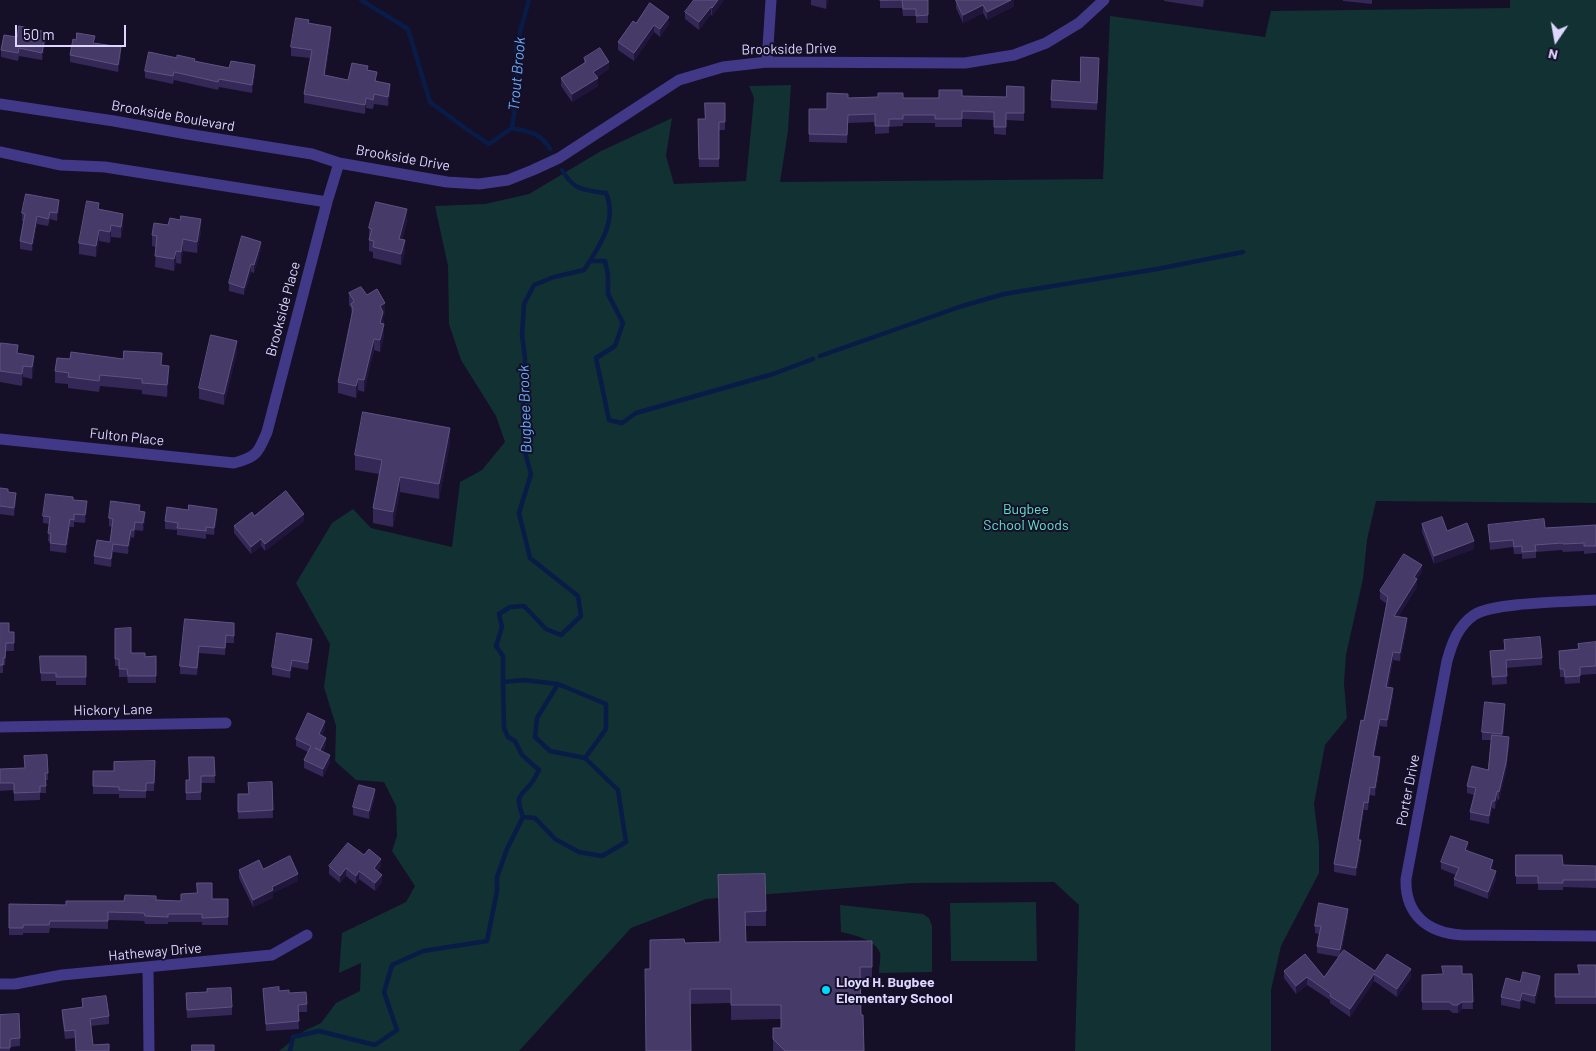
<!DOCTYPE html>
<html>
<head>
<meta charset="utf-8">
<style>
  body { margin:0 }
  #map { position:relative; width:1596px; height:1051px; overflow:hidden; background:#150f28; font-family:Barlow,sans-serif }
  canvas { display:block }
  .north { position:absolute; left:1531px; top:15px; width:50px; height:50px; -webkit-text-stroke:4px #150f28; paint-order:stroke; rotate:192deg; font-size:14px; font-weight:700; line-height:20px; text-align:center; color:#ddd6ff }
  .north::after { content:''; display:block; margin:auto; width:18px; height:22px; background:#ddd6ff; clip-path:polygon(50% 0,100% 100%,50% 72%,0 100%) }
  .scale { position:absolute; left:15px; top:25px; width:111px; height:22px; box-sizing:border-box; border:2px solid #ddd6ff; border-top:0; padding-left:6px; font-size:15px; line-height:18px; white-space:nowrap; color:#ddd6ff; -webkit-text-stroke:4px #150f28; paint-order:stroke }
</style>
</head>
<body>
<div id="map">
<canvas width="1596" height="1051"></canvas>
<div class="north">N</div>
<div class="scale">50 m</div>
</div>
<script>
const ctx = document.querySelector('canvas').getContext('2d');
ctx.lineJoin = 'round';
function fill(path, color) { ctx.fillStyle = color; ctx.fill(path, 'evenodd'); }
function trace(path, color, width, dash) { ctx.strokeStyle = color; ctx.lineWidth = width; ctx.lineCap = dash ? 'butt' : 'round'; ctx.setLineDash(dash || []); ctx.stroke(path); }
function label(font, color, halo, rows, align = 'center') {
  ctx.font = font + ' Barlow,sans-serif'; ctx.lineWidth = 4; ctx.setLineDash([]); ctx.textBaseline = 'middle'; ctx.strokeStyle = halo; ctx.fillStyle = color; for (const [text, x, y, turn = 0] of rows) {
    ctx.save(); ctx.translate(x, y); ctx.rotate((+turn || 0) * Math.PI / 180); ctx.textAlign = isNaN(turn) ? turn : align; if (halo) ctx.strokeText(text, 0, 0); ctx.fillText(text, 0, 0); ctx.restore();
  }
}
const green = new Path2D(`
  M1510,0h86v503l-220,-2 -9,39 -4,39 -17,76 -2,29 3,34 -22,27 -11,59 5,40v29l-38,73 -10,44v61h-196l4,-146 -25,-23 -142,1 -206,16 -75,29 -112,123h-240l25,-20 17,-8 15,-20 24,-12 1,-28 -22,10 3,-40 64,-31 9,-16 -23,-35 5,-15 -1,-30 -12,-24 -28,-2 -21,-19 1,-35 -12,-39 6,-43 -34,-61 36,-60 21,-14 18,19 81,19 8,-65 22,-12 23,-28 -9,-26 -35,-56 -12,-36 -1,-58 -13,-60 50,-2 44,-10 72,-43 71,-33 -6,38 8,28 72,-3 8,-83 -5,-12 42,-1 -3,46 -8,51 323,-3 7,-163 155,21 6,-26 239,-3z
  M1036,902l1,59h-86l-1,-58z
  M840,905l83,9 6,4 3,8v46l-53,1c0,-6 2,-15 1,-20 -5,-14 -27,-18 -39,-21z`);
const stream = new Path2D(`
  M361,0l47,29 22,73 35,26 24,16 23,-16 5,-34 -1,-48 13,-46
  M512,128c17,4 28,4 38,21
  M590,261h15l3,14v19l15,29 -8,23 -19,12 13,62 13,3 14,-10 137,-39 40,-15
  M820,356l142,-50 42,-12 153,-25 86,-17
  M503,682l1,46 4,9 7,4 7,14 17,15c-2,3 -4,8 -6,11 -12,17 -19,11 -10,36
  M558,684l-21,34 -2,19 15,14 35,7
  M290,1051l3,-14 26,-6 56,14 22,-15 -13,-38 8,-27 31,-14 64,-10 10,-50v-14l10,-28 16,-32 12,1 20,21 24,13 23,4 24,-14 -8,-52 -33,-32 21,-29v-25l-48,-20 -34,-4 -21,2v-26l-7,-10 6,-19 -3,-13 11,-7 14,-1 22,23 15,6 20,-19 -3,-20 -48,-38 -11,-45 12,-39 -7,-25 -1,-42 2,-49 -3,-23 2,-31 10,-19 20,-8 30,-7c15,-23 34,-49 22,-77 -22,-3 -32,-2 -44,-23`);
const minor = new Path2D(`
  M767,62l4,-62
  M0,104l114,17 73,13 125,20 27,9 108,19 32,2 29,-4 25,-10 26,-12 120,-78 44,-13 44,-5 198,1 49,-8 32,-12 33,-20 25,-23
  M0,152l61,13 44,2 222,35
  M0,439l234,24c23,-6 24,-10 33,-31l60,-230 12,-39
  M1596,600c-27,2 -102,2 -122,15 -16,11 -22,28 -27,46l-41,218c-1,36 22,54 56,56l134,1
  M0,727l226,-4
  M148,968l1,83
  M0,984h15l47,-9 210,-20 35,-20`);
const wall = new Path2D(`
  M724,0l-12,16 -1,-2 -12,16 -14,-11v-7z
  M811,0h17l-2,9 -15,-4z
  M880,0h48v23h-12v-7h-13l-1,-8h-22z
  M956,0h58v6l-27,14 -4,-7 -20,10 -7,-15z
  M1164,0h40l-1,7 -39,-6z
  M1343,0h29v4l-29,-3z
  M309,23l22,13 -6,39 23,5 20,-10 9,11 13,12 -2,13 -14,-2 -1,5 -7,-1 -1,6 -61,-11v-9l6,-36 -19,-2v-9z
  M636,23l33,1 -9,13 -6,-5 -20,29 -16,-11v-8z
  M46,39l-4,21 -23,-4 -1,5 -17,-4v-7z
  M95,43l26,12 -3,17 -48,-10v-7z
  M177,58l78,15 -3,20 -33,-6 -1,3 -44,-10 -1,4 -28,-6v-7z
  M584,58l25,11 -12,8 1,9 -26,16 -11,-16v-8l23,-15z
  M1099,66l-2,44 -46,-2v-8l29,-18z
  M1024,87v34l-18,-1v15l-12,-1v-14l-32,-1v8h-27v-4h-32v3l-14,1v6l-14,1v-12l-27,1 -1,20 -38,-1v-33h18l21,-11h91l23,-2 44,1z
  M725,103v27h-6v37h-20l-1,-48h7z
  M59,208l-2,13 -7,-2 -2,7 -11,-2 -5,27 -12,-2v-8l3,-20h-1v-8z
  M99,209l24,16 -2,13 -10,-1 -1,6 -11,-2 -3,16 -17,-3v-11z
  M407,220l-5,20 3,12 -4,13 -28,-7v-6l-4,-1v-23z
  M201,231l-4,22 -14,-2 -2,13 -5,-1 -2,8 -19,-4 1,-20 -4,-1v-11z
  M261,249l-7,24 -3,-1 -7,23 -15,-4v-8z
  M349,293l18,2 18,19 -2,2 1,20 -4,16 -6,-2 -10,42 -6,-2 -2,8 -18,-5v-11l14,-66 -1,-8 -2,-3z
  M0,350l18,3 16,14 -2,12 -9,-2 -1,9 -22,-4z
  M237,352l-13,53 -25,-6v-11z
  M70,359l92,6 7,12 -2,20 -25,-3v-4l-42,-4 -1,6 -31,-4v-4l-13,-1v-12z
  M450,443l-11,56 -39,-7 -7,35 -20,-4v-15l6,-34 -24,-4v-15z
  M0,488l8,4 8,8 -2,16 -14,-2z
  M73,500l14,9 -2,14 -11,-1v5h-4l-4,26 -16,-2v-10h-2l1,-17 -6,-1v-7z
  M188,510l29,6 -3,19 -8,-1v5l-29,-4v-5l-12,-1v-8z
  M140,511l5,9 -2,11 -8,-1 -1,8 -3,-1 -3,17 -15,-2 -2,15 -17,-3v-8l16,-14 2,-15 -3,-1v-8z
  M304,521l-39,30 -4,-5 -10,8 -17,-21v-7z
  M1422,524l52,25 -40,15 -12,-32z
  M1488,525l57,3 51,-3v28l-12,1v-3l-21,1 -1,-2 -26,2v6l-14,1v-5h-8l-1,-7 -23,3z
  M1422,572l-5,7v8l-19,30 9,9 -7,35 -7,-1 -5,27 5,9 -6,31 -7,-1 -6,30 6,9 -5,31 -5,-1 -2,15h-4l-5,30 2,8 -5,28 -22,-4v-8l53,-260 -7,-5v-8z
  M185,619l49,11v13h-8l-1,12 -26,-2 -2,22 -17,-1v-8z
  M0,623l9,9h5v19h-8l-1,14h-2v8h-3z
  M115,629l16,24 14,4 11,-1v27h-28l-1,-6h-8v-11h-4z
  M1504,640l38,18v7l-36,3 1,16 -15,1 -2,-34 14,-1z
  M1596,642v32l-16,1v8l-15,1 -1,-7h-4l-1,-26 19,-2v-5z
  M312,646l-4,24 -16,-3 -2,11 -18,-3v-8z
  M40,656h46v29h-30v-4h-15z
  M1505,711l-2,25 6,9 -3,26 -7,29 -2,-1 -2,10 -3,-1 -3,16 -19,-4v-8l4,-17 -7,-2v-7l21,-16 3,-30h-9v-8z
  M325,729l-3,7 4,9 -3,7 7,10 -7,15 -19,-9v-8l4,-8 -12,-6v-7z
  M214,757l1,26h-14v17h-15v-20h3z
  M155,761l-1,30h-8v7h-27v-4h-26v-23h21z
  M0,769l48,4v7h-2v13h-6v7l-26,1v-11l-14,1z
  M272,782l1,36 -35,1v-25h11z
  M375,796l-6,23 -16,-4v-8z
  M1468,850v1l25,17 -1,2 4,9 -8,20 -34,-13v-7l2,-4 -15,-6v-7z
  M364,855l17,11 -4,5 5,11 -7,9 -16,-12 -3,5 -10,-8 -6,7 -11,-9v-8z
  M1516,855l47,10 33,1v22l-33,-1v3h-25v-6h-22z
  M263,869l35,12 -25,12v5l-20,9 -14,-29v-8z
  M718,889l48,22v15h-21l1,16 126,-1v41h-12l1,33 3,36h-91v-23h8v-9l-50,1v-17l-41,1 -5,-61 34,-1z
  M228,899v26h-26v-3h-34v2h-23l-1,-3 -36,-1v9l-58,-1 -1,5h-26v2h-14v-31l57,1 58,-4h57z
  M1348,916l-7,38 34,17 36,6 -14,20 -23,-16 -24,36 -20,-14v-3l-23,-15 -11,9 -12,-16v-7l40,6 15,-20 -22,-4v-7l2,-12 -4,-1v-7z
  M1596,965v39h-41v-30h23z
  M1472,974l1,35h-11l-4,4h-5l-4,-3h-27v-35z
  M1520,982l20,1 -5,21 -13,-4 -2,9 -19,-4v-8z
  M263,989l26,4 18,11v8h-9l1,17 -33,2z
  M186,993l46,14v8l-45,3z
  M106,996l3,20v8l-18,2 2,19 16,-1v7h-33l-1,-13 -10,1 -3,-22v-7l20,-3v-8z
  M0,1015l20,23v8l-10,1v4h-10z`);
const shadedWall = new Path2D(`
  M718,0h6l-12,16v-8z
  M826,0h2l-2,9z
  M1011,0h3v6l-27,14v-8z
  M983,5v8l-20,10v-8z
  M711,7v7l-12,16v-8z
  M669,17v7l-9,13v-8z
  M654,25v7l-20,29v-8z
  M331,27v9l-7,48v-9z
  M46,32v7l-4,21v-7z
  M121,47v8l-3,17v-7z
  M609,62v7l-16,10v-7z
  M255,65v8l-3,20v-8z
  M598,78v8l-26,16v-8z
  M390,84v9l-2,13v-9z
  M366,98v10l-1,6v-9z
  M59,200v8l-2,13v-8z
  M407,209v11l-8,30v-11z
  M123,214v11l-2,13v-11z
  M37,216v8l-5,27v-7z
  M201,219v12l-4,22v-11z
  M111,225v12l-1,6v-11z
  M99,230v11l-3,16v-11z
  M183,239v12l-2,13v-12z
  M405,240v12l-4,13v-11z
  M261,242v7l-7,24v-8z
  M176,251v12l-2,8v-12z
  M251,264v8l-7,23v-7z
  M385,303v11l-2,2v7l-3,12v-29z
  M384,324v12l-4,16v-12z
  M374,339v11l-10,42v-12z
  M237,341v11l-13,53v-11z
  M34,356v11l-2,12v-12z
  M23,366v11l-1,9v-12z
  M169,366v11l-2,20v-12z
  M358,379v11l-2,8v-12z
  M450,428v15l-11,56v-15z
  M400,477v15l-7,35v-15z
  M16,493v7l-2,16v-8z
  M87,501v8l-2,14v-8z
  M217,509v7l-3,19v-7z
  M145,512v8l-2,11v-8z
  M304,514v7l-39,30v-7z
  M70,519v8l-4,26v-8z
  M131,530v7l-3,17v-8z
  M261,539v7l-10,8v-7z
  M1474,541v8l-40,15v-8z
  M113,544v8l-2,15v-8z
  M1422,565v7l-8,13v-8z
  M1417,579v8l-23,36v-7z
  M1407,618v8l-7,35v-8z
  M312,639v7l-4,24v-7z
  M1393,652v8l-7,35v-8z
  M292,660v7l-2,11v-7z
  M1393,688v8l-6,31v-7z
  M1505,704v7l-3,30v-7z
  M1380,719v7l-7,37v-7z
  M325,721v8l-6,13v-8z
  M1509,737l-3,34 -7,29v-8z
  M326,738v7l-6,13v-8z
  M330,755v7l-7,15v-8z
  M1380,757v8l-5,31v-8z
  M1370,787v8l-2,15v-7z
  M375,789v7l-6,23v-8z
  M1497,791v8l-2,10v-8z
  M1492,801v7l-3,16v-8z
  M1364,802v8l-6,38v-8z
  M1361,840v8l-5,28v-8z
  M1468,842v8l-3,7v-7z
  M381,859v7l-7,10v-8z
  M1493,860v8l-3,9v-8z
  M346,868v8l-6,7v-7z
  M359,871v8l-3,5v-8z
  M1496,871v8l-8,20v-7z
  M298,874v7l-25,12v5l-20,9v-7l19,-13z
  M382,875v7l-7,9v-8z
  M1348,909v7l-8,41v-7z
  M1411,969v8l-14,20v-8z
  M1374,974v7l-24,36v-8z
  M1540,976v7l-5,21v-8z
  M1307,977v8l-11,9v-8z
  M1522,993v7l-2,9v-8z
  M1462,1002v7l-4,4v-8z`);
const building = new Path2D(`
  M694,0h24l-6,8 -1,-1 -12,15 -14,-10z
  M880,0h48v15l-12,1v-7h-13l-1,-9z
  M956,0h55l-24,12 -4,-7 -20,10z
  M650,3l19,14 -9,12 -6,-4 -20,28 -16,-11 15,-21 3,2z
  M296,18l13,2 -1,3 23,4 -7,48 24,5 4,-17 16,3 -1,4 10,2 -2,9 15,3 -2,13 -14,-3 -1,6 -7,-2 -1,7 -61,-11 8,-44 -21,-3z
  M19,26l27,6 -4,21 -23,-5 -1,5 -17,-3 3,-15 13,2z
  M77,33l18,3 -2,7 28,4 -3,18 -48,-10 3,-16 3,1z
  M600,48l9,14 -16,10 5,6 -26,16 -11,-16 25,-16 -2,-4z
  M149,52l28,6v-3l18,4 -1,2 35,7 2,-7 24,4 -3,20 -33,-6 -1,3 -44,-10 -1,4 -28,-5z
  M1081,57l18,1 -2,45 -46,-3 1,-20 28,2z
  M1007,86l17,1v26h-18v14h-12v-15l-32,-1v8h-27v-4h-32v4h-14v7h-14v-12l-27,1 -1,20 -38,-1v-25h18v-16l21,1v4l30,-1v-4h25v5h36v-8h23v6l44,1z
  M705,103h20v19h-6v37h-20l-1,-40h7z
  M26,194l33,6 -2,13 -7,-1 -2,7 -11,-3 -5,28 -12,-3 5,-27 -3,-1z
  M87,201l12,2 -1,6 25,5 -2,13 -10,-2 -1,7 -11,-2 -3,16 -17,-3z
  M376,202l31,7 -8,30 6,1 -4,14 -28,-7 1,-6 -5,-1 3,-11 -3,-1z
  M181,216l20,3 -4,23 -14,-3 -2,13 -5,-1 -2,8 -19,-3 2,-20 -5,-1 2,-12 14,2 2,-7 10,2z
  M242,236l19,6 -7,23 -3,-1 -7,24 -15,-5z
  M361,287l6,8 10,-6 8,14 -5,3 3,6 -3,11 4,1 -4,16 -6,-1 -10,41 -6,-1 -2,7 -18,-4 15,-73 -2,-5 3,-3 -5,-8z
  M211,335l26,6 -13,53 -25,-6z
  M1,343l17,2 -1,8 17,3 -2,11 -9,-1 -1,8 -22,-3v-21z
  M124,351l38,2 -1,12 8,1 -2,19 -25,-2v-4l-42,-4 -1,6 -31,-4 1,-4 -14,-2 2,-13 13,1 1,-7 52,7z
  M363,412l87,16 -11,56 -39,-7 -7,35 -20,-4 9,-48 -27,-5z
  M0,488l8,1v3l8,1 -2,15 -14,-2z
  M286,491l18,23 -39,30 -4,-5 -10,8 -17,-21 18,-14 2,4z
  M46,494l27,3v3l14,1 -2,14 -11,-1v6l-4,-1 -4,26 -16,-2 1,-9 -3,-1 2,-16 -7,-1z
  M111,501l29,4 -1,6 6,1 -2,11 -8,-1 -1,8h-3l-3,16 -15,-2 -2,15 -17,-3 3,-16 13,2 3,-23 -4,-1z
  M189,505l28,4 -3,19 -8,-1v4l-29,-3 1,-5 -13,-2 2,-14 21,3z
  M1442,517l5,14 20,-8 7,18 -40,15 -12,-32z
  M1544,519l1,9 51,-3v21h-12v-3l-21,1 -1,-1 -27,2 1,6 -14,1v-6l-8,1 -1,-7 -23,2 -2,-17z
  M1404,554l18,11 -8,12 3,2 -23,37 13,2 -7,35 -7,-1 -7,35 7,1 -6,32 -7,-1 -7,37 7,1 -5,31 -5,-1 -2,16 -4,-1 -6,38h3l-5,28 -22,-4 27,-144 3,1 24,-124 -8,-6z
  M185,619l49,4v13l-8,-1 -1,13 -26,-2 -2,22 -17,-2z
  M0,623h9v9h5v11h-8l-1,15h-2v7h-3z
  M131,628v25h14v4l11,-1v20h-28l-1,-7h-8v-10h-4v-30z
  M277,633l35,6 -4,24 -16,-3 -2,11 -18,-4z
  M1540,637l2,21 -36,2 1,16 -15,1 -2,-26 15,-1 -1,-10z
  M1596,642v24l-16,1v9l-15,1 -1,-8h-4l-1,-18 20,-2 -1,-5z
  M40,656h46v21h-30v-4h-15z
  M1485,702l20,2 -3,30 -20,-2z
  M308,713l17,8 -6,13 7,4 -6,12 -5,-2 15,7 -7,14 -19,-9 7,-14 -15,-7z
  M1492,735l17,2 -3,26 -7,29 -2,-1 -2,10h-3l-3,15 -19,-4 6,-24 -9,-2 5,-20 16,4z
  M47,755l1,18h-3l1,13h-6v6l-26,1v-10h-14v-14l25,-1 -1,-12z
  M189,757h25l1,19h-14v16l-15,1v-13h3z
  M155,761l-1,22h-8v8l-27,-1v-3l-26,-1v-15h21v-9z
  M272,782l1,28 -35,2v-18h11l-1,-11z
  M359,785l16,4 -6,22 -16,-4z
  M1451,836l17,6 -3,8 28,10 -3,9 6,2 -8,21 -34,-13 5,-11 -18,-6z
  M348,843l16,12 5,-6 12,10 -7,9 8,7 -7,8 -16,-12 -3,5 -10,-8 -6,8 -11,-10z
  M1516,855h46l1,10 33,1v14h-33v3h-25v-7h-22z
  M290,856l8,18 -26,13 1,3 -20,10 -14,-30 20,-10 4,9z
  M765,874l1,37 -21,1 1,30 126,-1v26h-12l1,48h2l1,36h-79l-12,-12v-11h8v-23h-50v-16h-41l1,62h-45l-1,-82h5v-29l34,-1 1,4 35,-1 -2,-67z
  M197,883h15v16h16v18l-26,1v-4h-34v3l-23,-1 -1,-3 -36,-1v9h-58l-1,4h-26v3h-14v-24l57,1v-4h58l1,-6 31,1v4l25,1v-7l16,-1z
  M1319,903l29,6 -8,41 -23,-4 4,-20h-6z
  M1344,950l31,21 12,-17 24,15 -14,20 -23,-15 -24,35 -20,-13 1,-2 -24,-17 -11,9 -12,-15 21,-17 19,23z
  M1578,965h18v32h-41v-23h24z
  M1442,966h20v8h10l1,28h-11l-4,3h-5l-4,-3h-27v-27l21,-1z
  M1523,972l17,4 -5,20 -13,-3 -2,8 -19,-4 5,-19 14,4z
  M279,987v4l10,-1v3l17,-1 1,12 -9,1 1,16 -33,3 -3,-35z
  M231,988l1,19 -45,3 -1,-17 21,-1v-3z
  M106,996l3,20 -19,3 3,26 16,-1v7h-33l-1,-21 -10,1 -3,-21 21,-3 -1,-8z
  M19,1014l1,24 -10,1v9h-10v-33z
  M192,1045h22v6h-22z`);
const markers = [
  [826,990,5,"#02d7ff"]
];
const streetNames = [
  ["Brookside Drive",789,49,-1],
  ["Brookside Boulevard",173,116,10],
  ["Brookside Drive",403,158,10],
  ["Brookside Place",283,309,-75],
  ["Fulton Place",127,437,6],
  ["Hickory Lane",113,710,-1],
  ["Porter Drive",1408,790,-79],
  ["Hatheway Drive",155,952,-5]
];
const parkNames = [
  ["Bugbee",1026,509],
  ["School Woods",1026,525]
];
const poiNames = [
  ["Lloyd H. Bugbee",836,982],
  ["Elementary School",836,998]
];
const waterNames = [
  ["Trout Brook",517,74,-85],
  ["Bugbee Brook",525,409,-92]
];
fill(green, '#123132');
trace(stream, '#091c47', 4.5);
trace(minor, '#413988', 11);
fill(wall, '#342856');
fill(shadedWall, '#20163c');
fill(building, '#463b68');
trace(building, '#5e5380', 1);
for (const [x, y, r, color] of markers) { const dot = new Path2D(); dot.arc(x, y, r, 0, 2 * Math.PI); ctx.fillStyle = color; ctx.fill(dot); trace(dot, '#150f28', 2); }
label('14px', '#ddd6ff', '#150f28', streetNames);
label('14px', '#5fe3c9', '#150f28', parkNames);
label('bold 14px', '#ddd6ff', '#150f28', poiNames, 'left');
label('italic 15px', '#64aeff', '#150f28', waterNames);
</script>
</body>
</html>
